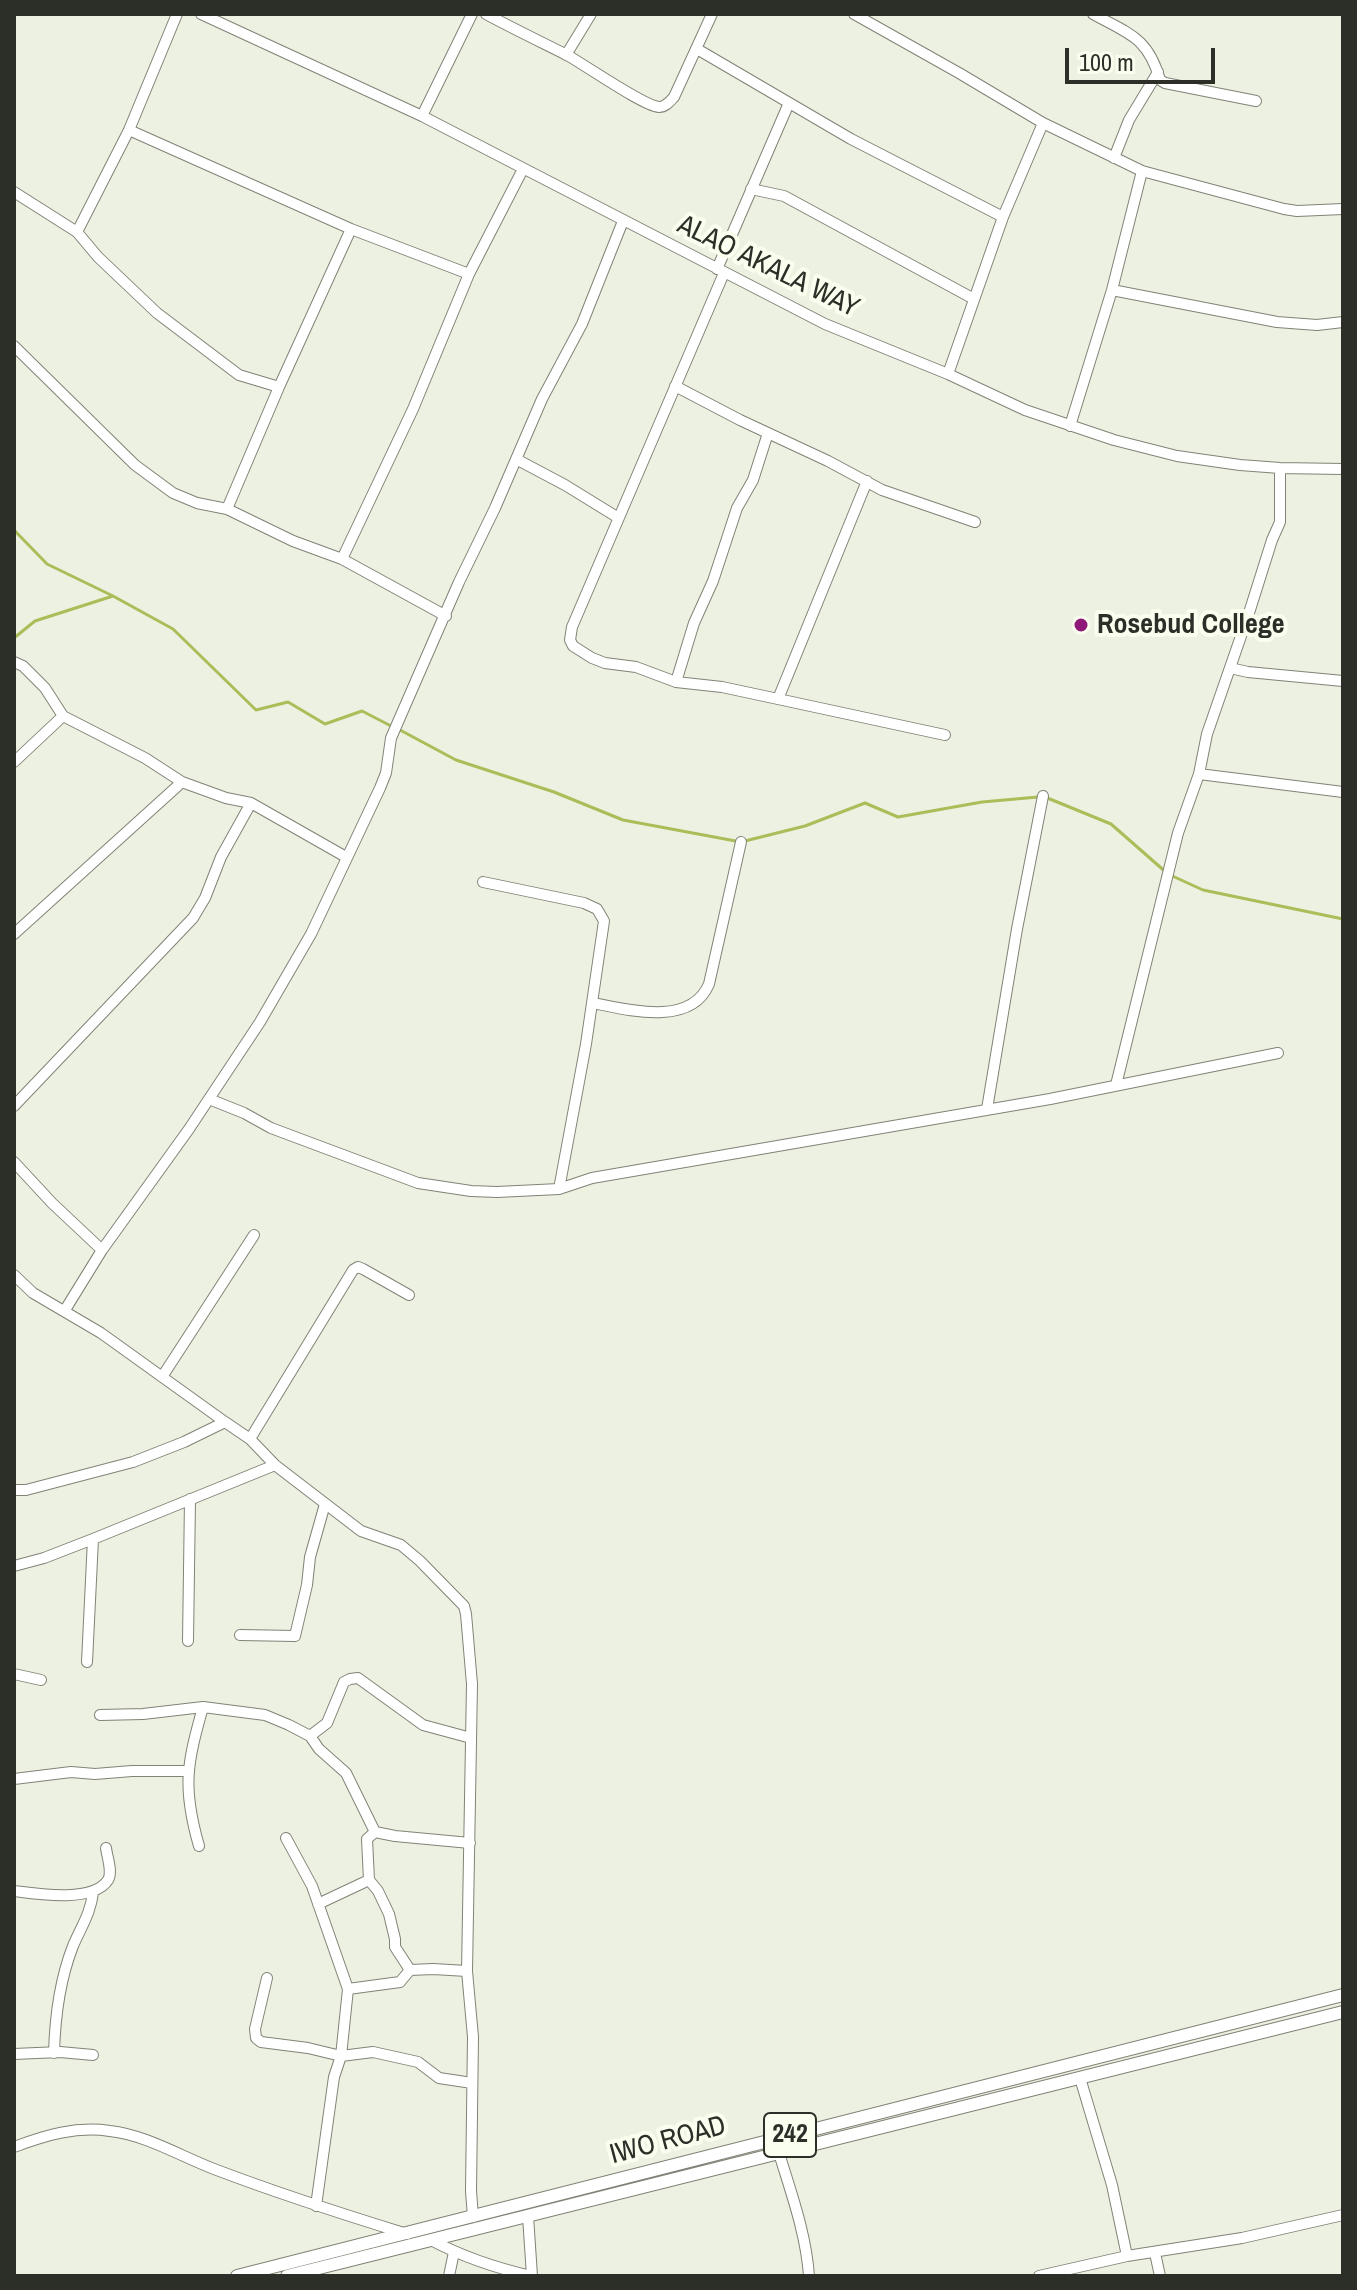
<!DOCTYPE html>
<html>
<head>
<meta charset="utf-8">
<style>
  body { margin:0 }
  #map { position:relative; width:1357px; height:2290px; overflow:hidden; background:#edf1e2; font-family:"Archivo Narrow",sans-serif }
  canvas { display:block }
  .frame { position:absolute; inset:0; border:16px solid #2c2e28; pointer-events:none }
  .scale { position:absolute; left:1065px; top:48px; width:150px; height:36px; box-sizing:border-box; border:4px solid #2c2e28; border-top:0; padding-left:10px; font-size:24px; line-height:28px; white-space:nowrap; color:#2c2e28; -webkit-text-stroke:6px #fafeef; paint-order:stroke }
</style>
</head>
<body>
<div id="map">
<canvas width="1357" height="2290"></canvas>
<div class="frame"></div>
<div class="scale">100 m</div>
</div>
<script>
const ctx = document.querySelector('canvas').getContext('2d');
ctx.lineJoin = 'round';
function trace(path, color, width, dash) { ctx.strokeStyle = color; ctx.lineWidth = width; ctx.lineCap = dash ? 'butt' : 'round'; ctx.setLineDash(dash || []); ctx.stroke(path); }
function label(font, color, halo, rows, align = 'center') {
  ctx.font = font + ' "Archivo Narrow",sans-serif'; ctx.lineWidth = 8; ctx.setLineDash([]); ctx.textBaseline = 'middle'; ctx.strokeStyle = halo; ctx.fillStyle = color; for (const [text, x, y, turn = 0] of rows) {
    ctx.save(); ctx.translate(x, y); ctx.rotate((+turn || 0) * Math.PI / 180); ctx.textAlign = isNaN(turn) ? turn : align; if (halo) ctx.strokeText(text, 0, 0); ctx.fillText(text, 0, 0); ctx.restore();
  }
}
const stream = new Path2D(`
  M14,530l33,34 66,32 60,33 83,81 32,-8 37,22 37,-13 31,16
  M14,638l21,-17 78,-25
  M400,730l56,30 98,32 69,28 118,22 64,-16 60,-23 33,14 84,-15 56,-5
  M1045,797l66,27 57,50 35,16 140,29`);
const minor = new Path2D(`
  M201,14l221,102 403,208 123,50 77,36 89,30 63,16 63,9 40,3 63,1
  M486,14c26,14 53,27 79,40 19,10 78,52 94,53 7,0 11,-6 15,-10l38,-83
  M854,14l105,59 84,50 99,48 142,38 13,2 46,-2
  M1093,14c36,20 55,23 67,66l5,3 91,18
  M697,49l154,90 152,78
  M566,55l25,-41
  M422,116l50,-102
  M129,130l222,99 118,45
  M1114,158l15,-38 29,-48
  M751,189l33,7 190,103
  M14,192l63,40 21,25 59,56 82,62 40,12
  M77,232l52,-102 48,-116
  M717,269l72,-166
  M724,273l-152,354 -2,13 3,6 19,12 13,5 31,4 40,15 46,5 56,12 89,-218
  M1112,290l165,32 40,3 26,-3
  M14,346l121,119 38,28 24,10 30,6 66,32 49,18 104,57
  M948,374l55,-157 40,-94
  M675,386l65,34 88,41 54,29 93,32
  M1070,426l42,-136 30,-119
  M516,459l49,26 52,32
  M227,509l52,-122 72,-158
  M342,559l71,-150 56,-135 54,-105
  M14,662l9,4 22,22 18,28 82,42 37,24 44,16 25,5 95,54
  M1230,668l18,4 95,9
  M676,682l18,-59 19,-42 24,-73 16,-28 15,-47
  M778,699l167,36
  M14,762l49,-46
  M1199,774l144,18
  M483,882l101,21 13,6 7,12 -18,123 -27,145
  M14,934l168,-152
  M593,1003c35,7 98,24 116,-19l32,-142
  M1116,1085l62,-252 21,-59 8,-40 42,-121 23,-73 8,-18v-54
  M209,1099l35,14 27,15 147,55 53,8 26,1 62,-3 33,-11 458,-79 228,-46
  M14,1106l179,-188 12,-20 16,-41 30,-54
  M987,1109l30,-180 26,-133
  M14,1162l38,41 50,47
  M14,1275l19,18 68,40 124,89 25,17 25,26 86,66 40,14 19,16 44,45 2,8 6,70 -5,287 6,66 -2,154 2,26
  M65,1310l37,-60 87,-121 71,-107 51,-88 69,-146 6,-15 5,-35 68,-156 36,-74 47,-109 40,-75 41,-103
  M162,1377l92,-142
  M250,1439l103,-169 5,-3 5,2 46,26
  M14,1490h12l107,-28 51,-20 41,-20
  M14,1566l30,-8 49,-19 182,-74
  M240,1635l55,1 12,-51 3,-28 15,-53
  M188,1641l2,-142
  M87,1662l6,-123
  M14,1674l27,6
  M100,1715l43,-1 60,-7 62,8 24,10 21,11 9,13 27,24 29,59 20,4 75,7
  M310,1736l17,-13 17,-41 6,-3 8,-1 65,47 48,13
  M14,1779l57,-7 24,2 37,-3h56
  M286,1838l26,48 36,103 -7,67 -7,21 -18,129
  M199,1846c-17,-59 -12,-82 4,-139
  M369,1880l-2,-41 8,-7
  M14,1891c23,3 79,12 94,-11 5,-8 -1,-23 -2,-32
  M318,1904l51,-24 9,11 11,23 6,25v8l15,23
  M267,1978l-12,51 1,9 5,4 47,6 33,8 32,-4 45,10 21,16 33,5
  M348,1989l52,-7 10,-12 23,-1 34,2
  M54,2053c1,-36 6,-74 19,-107 8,-19 18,-33 20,-54
  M14,2054l46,-2 33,3
  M1080,2078l32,107 15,71
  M14,2147c32,-12 62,-21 96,-16 36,4 70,25 104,38 63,24 128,45 193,65
  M779,2153c12,40 27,80 30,123
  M528,2216l4,60
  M431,2240c32,17 65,28 100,36
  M1155,2253l5,23
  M449,2276l5,-24
  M1039,2276l88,-20 115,-18 101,-23`);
const major = new Path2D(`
  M237,2276l1106,-281
  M287,2276l1056,-264`);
const markers = [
  [1081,625,8,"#8e1979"]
];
const shields = [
  [790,2135,52]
];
const shieldNames = [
  ["242",790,2135]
];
const streetNames = [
  ["ALAO AKALA WAY",768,267,26],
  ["IWO ROAD",668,2141,-15]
];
const poiNames = [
  ["Rosebud College",1097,625]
];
trace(stream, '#aabd58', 3);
trace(minor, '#808376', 12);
trace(major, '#808376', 14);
trace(minor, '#fff', 10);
trace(major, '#fff', 12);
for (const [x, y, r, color] of markers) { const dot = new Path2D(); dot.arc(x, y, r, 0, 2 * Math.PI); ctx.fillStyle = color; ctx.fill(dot); trace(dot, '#fafeef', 3); }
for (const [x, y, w] of shields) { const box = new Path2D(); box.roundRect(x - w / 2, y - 22, w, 44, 6); ctx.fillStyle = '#fafeef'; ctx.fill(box); trace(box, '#2c2e28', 2); }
label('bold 26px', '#2c2e28', null, shieldNames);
label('28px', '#2c2e28', '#fafeef', streetNames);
label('bold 28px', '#2c2e28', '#fafeef', poiNames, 'left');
</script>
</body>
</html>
